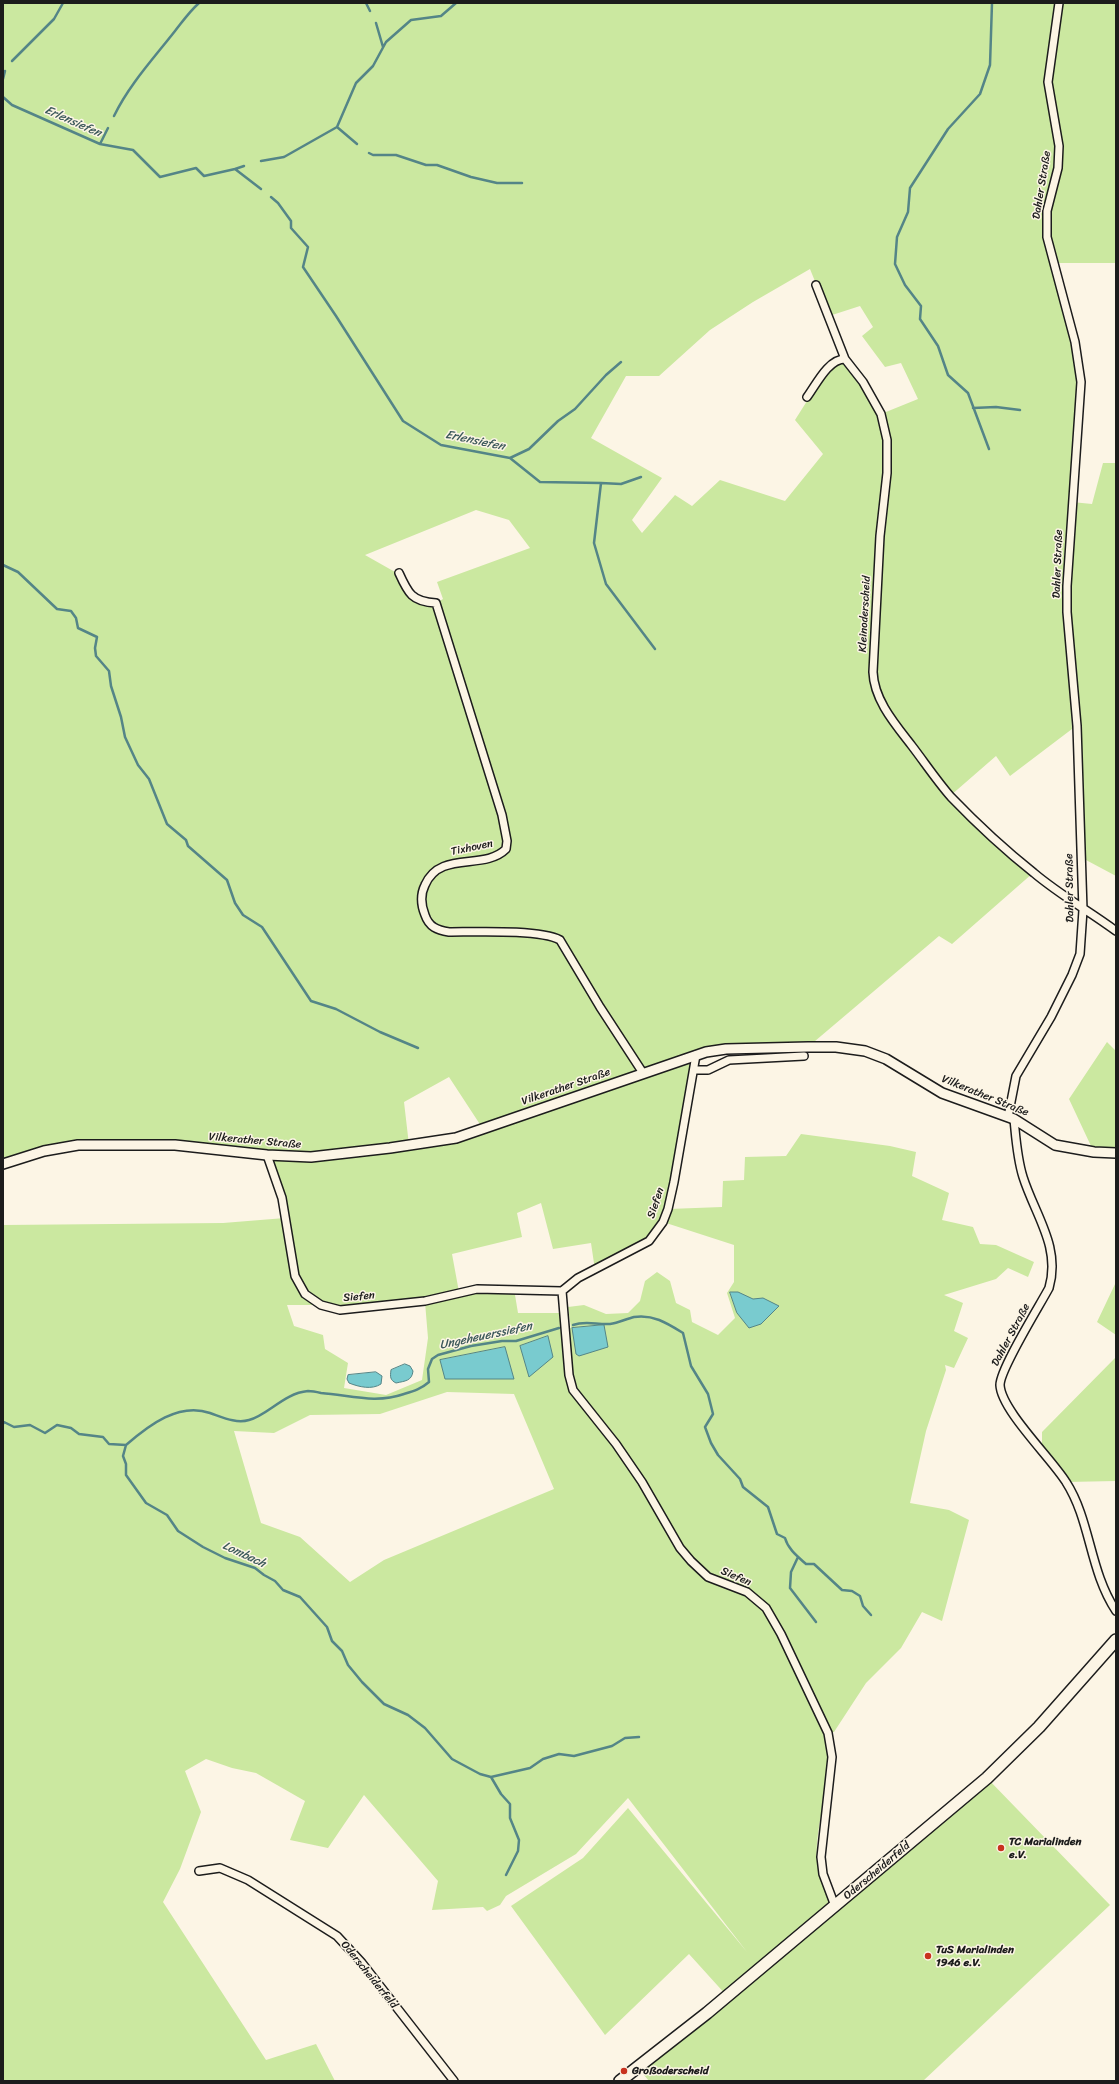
<!DOCTYPE html>
<html>
<head>
<meta charset="utf-8">
<style>
  body { margin:0 }
  #map { position:relative; width:1119px; height:2084px; overflow:hidden; background:#fcf5e5; font-family:Sriracha,sans-serif }
  canvas { display:block }
  .frame { position:absolute; inset:0; border:4px solid #1c1c1c; pointer-events:none }
</style>
</head>
<body>
<div id="map">
<canvas width="1119" height="2084"></canvas>
<div class="frame"></div>
</div>
<script>
const ctx = document.querySelector('canvas').getContext('2d');
ctx.lineJoin = 'round';
function fill(path, color) { ctx.fillStyle = color; ctx.fill(path, 'evenodd'); }
function trace(path, color, width, dash) { ctx.strokeStyle = color; ctx.lineWidth = width; ctx.lineCap = dash ? 'butt' : 'round'; ctx.setLineDash(dash || []); ctx.stroke(path); }
function label(font, color, halo, rows, align = 'center') {
  ctx.font = font + ' Sriracha,sans-serif'; ctx.lineWidth = 3; ctx.setLineDash([]); ctx.textBaseline = 'middle'; ctx.strokeStyle = halo; ctx.fillStyle = color; for (const [text, x, y, turn = 0] of rows) {
    ctx.save(); ctx.translate(x, y); ctx.rotate((+turn || 0) * Math.PI / 180); ctx.textAlign = isNaN(turn) ? turn : align; if (halo) ctx.strokeText(text, 0, 0); ctx.fillText(text, 0, 0); ctx.restore();
  }
}
const green = new Path2D(`
  M3,3h1113v260h-62l25,99 -7,140 20,2 11,-41h13v413l-30,-16 -19,-257 5,126 -62,47 -14,-20 -46,40 83,77 -81,71 -13,-8 -131,111 -112,8 -27,154 53,-2 1,-26 21,-1 1,-23 41,-1 15,-22 89,12 26,6 -4,24 37,17 -7,27 31,7 7,17 16,1 38,17 -6,15 -20,-9 -12,11 -52,16 19,8 -9,28 14,7 -14,30 -9,-3 1,5 -20,61 -16,72 39,7 20,10 -27,101 -20,-9 -21,36 -35,35 -32,49 -6,1c0,17 0,34 -2,52 -3,28 -14,60 -7,88 3,12 10,22 16,32l152,-127 123,127 -187,176h-274l-11,-13 89,-72 -38,-42 -84,81 -94,-129 72,-48 45,-50 119,144 -119,-154 -52,56 -70,42 -6,9 -13,6 -4,-4 -51,3 6,-29 -74,-86 -36,53 -38,-8 15,-39 -49,-28 -24,-5 -26,-9 -21,12 16,41 -21,57 -17,33 103,158 50,-16 19,37h-332v-856l220,-2 62,-5 -18,-63 -91,-10 -132,6 -41,13zM810,269l19,47 31,-10 13,21 -11,9 23,31 16,-4 17,36 -37,15 -36,-55 -19,12 -31,49 28,34 -38,47 -65,-21 -28,26 -17,-11 -33,38 -10,-13 30,-42 -71,-40 35,-62h33l51,-46 43,-28zM476,510l33,10 21,28 -93,34 6,17 -7,4 -17,2 -24,-33 -30,-17zM449,1077l34,52 -74,16 -5,-43zM541,1203l12,46 38,-6 4,27 59,-35 9,-13 71,23v37l-7,11 8,25 -17,17 -26,-13 -2,-12 -14,-7 -6,-22 -13,-9 -12,9 -5,20 -12,12 -22,1 -22,-9 -16,2 3,21h-5l-2,-15h-46l-4,-24 -55,3 -7,-38 70,-17 -5,-24zM425,1302l3,36 -6,42 -36,15 -42,-7 4,-25 -23,-14 -2,-14 -29,-9 -7,-21h34l34,4zM548,1336l-19,41v-33zM447,1392l67,2 40,95 -170,71 -34,22 -50,-45 -39,-14 -27,-92 40,2 36,-18 70,-1z
  M1107,1042l9,9v99h-2l-23,-4 -22,-47z
  M1116,1282v53l-19,-13z
  M1116,1357v124l-49,1 -25,-32v-18z`);
const water = new Path2D(`
  M730,1292h8l15,7 10,-1 16,8 -18,18 -12,4 -12,-15z
  M604,1325l4,22 -29,9 -3,-2 -4,-26z
  M548,1336l5,21 -24,20 -9,-31z
  M505,1347l9,32h-69l-5,-19z
  M405,1364l5,2 3,5c-1,10 -8,10 -17,12 -6,-3 -6,-6 -5,-13z
  M376,1372l6,4 -1,8c-9,6 -22,3 -32,-1l-2,-4 1,-4z`);
const stream = new Path2D(`
  M366,3l4,8
  M376,23l7,24
  M12,61l42,-42 9,-16
  M3,79l2,-8
  M3,97l9,8 88,39 33,6 27,27 36,-9 8,8 31,-7 26,20
  M114,116c15,-31 39,-57 61,-85 8,-10 14,-19 24,-28
  M337,127l20,17
  M100,144l8,-16
  M369,153l4,2h23l30,10h11l34,12 26,6h25
  M261,161l23,-4 53,-30 19,-44 17,-17 13,-24 25,-22 30,-4 15,-13
  M235,169l9,-3
  M271,197l7,6 13,18v7l17,19 -5,20 33,49 67,105 38,24 69,13 30,24 61,1 -7,60 12,41 49,65
  M973,408l23,-1 24,3
  M989,449l-21,-56 -20,-18 -10,-29 -18,-27 1,-13 -16,-21 -10,-21 2,-27 11,-25 2,-24 38,-59 32,-35 10,-29 2,-62
  M510,458l19,-9 29,-28 17,-12 31,-34 15,-13
  M601,483l20,1 20,-7
  M3,565l15,7 39,37 14,2 5,7 2,10 19,9 -2,11 1,8 13,15 2,15 10,31 4,20 13,28 11,14 18,45 19,16 2,6 39,34 8,23 8,12 19,12 49,74 25,8 44,23 38,16
  M573,1325c13,-5 24,0 37,-1 8,-1 16,-5 24,-7 19,-3 33,6 49,16l8,33 17,28 5,20 -8,13 6,16 7,12 22,24 3,8 25,20 9,27 8,4c3,11 12,18 21,26h8l28,26 10,1 8,5 3,10 8,9
  M3,1424l1,-2 10,5 16,-2 15,8 12,-8 14,3 8,6 24,3 6,7 17,1 -3,11 3,8v11l20,28 21,12 11,16 25,16 22,11 30,10 9,7 11,6 8,9 17,7 27,30 5,14 10,10 6,14 14,17 22,22 24,11 17,13 27,31 28,15 11,3 39,-9 13,-9 16,-5 15,2 38,-10 13,-8 14,-1
  M126,1445c23,-20 53,-43 84,-32 12,4 26,11 39,7 19,-5 35,-27 59,-29 4,0 9,1 13,2 29,2 54,11 83,1 10,-3 17,-5 25,-12l-1,-13 4,-10 6,-4 33,-9 31,-5h14l43,-13
  M798,1557l-7,15 -1,16 26,34
  M491,1777l10,17 9,10v14l9,22 -1,11 -12,24`);
const minor = new Path2D(`
  M816,285l29,74 18,23 18,32 6,26v33l-7,63 -7,136c1,28 22,52 39,74 13,17 25,35 39,51 26,27 54,53 83,76 26,22 55,38 82,58
  M807,397c9,-12 21,-38 38,-38
  M399,573c9,20 13,29 37,30l66,212 5,26 -1,8c-22,22 -66,1 -81,36 -5,10 -4,20 0,30 4,12 12,15 24,17 25,0 91,-3 111,8l40,67 43,66
  M694,1070h14l21,-10 75,-4
  M1008,1117l8,-41 35,-59 21,-42 8,-21 3,-44 -6,-184 -10,-114v-26l14,-204 -6,-40 -28,-105v-26l11,-43 1,-22 -11,-64 11,-79
  M1014,1119c2,20 3,39 9,58 12,38 38,70 26,111 -9,17 -49,81 -49,97 1,25 52,74 66,97 25,39 23,88 50,129
  M267,1155l15,43 13,78 10,18 16,11 19,5 85,-9 52,-12 85,2 16,-13 71,-37 14,-19 5,-13 6,-27 22,-127
  M562,1291l7,84 4,15 43,54 26,38 38,66 11,13 17,16 39,15 19,16 15,26 47,99 4,24 -11,100 2,17 12,32
  M199,1871l21,-3 28,12 89,56 25,27 92,118`);
const tertiary = new Path2D(`
  M3,1164l41,-13 34,-6h97l92,10 44,2 79,-9 66,-10 250,-86 20,-3 82,-2h28l29,4 21,8 56,34 72,26 41,26 39,7 22,1`);
const secondary = new Path2D(`
  M620,2081l87,-68 280,-235 52,-51 77,-87`);
const markers = [
  [1001,1848,4,"#c8321e"],
  [928,1956,4,"#c8321e"],
  [624,2071,4,"#c8321e"]
];
const streetNames = [
  ["Dahler Straße",1042,185,-81],
  ["Dahler Straße",1058,564,-88],
  ["Kleinoderscheid",865,614,-87],
  ["Tixhoven",472,848,-12],
  ["Dahler Straße",1070,888,-91],
  ["Vilkerather Straße",566,1087,-19],
  ["Vilkerather Straße",985,1096,22],
  ["Vilkerather Straße",255,1141,5],
  ["Siefen",656,1203,-71],
  ["Siefen",359,1297,-5],
  ["Dahler Straße",1011,1335,-62],
  ["Siefen",736,1577,23],
  ["Oderscheiderfeld",877,1871,-40],
  ["Oderscheiderfeld",369,1975,51]
];
const poiNames = [
  ["TC Marialinden",1009,1842],
  ["e.V.",1009,1855],
  ["TuS Marialinden",936,1950],
  ["1946 e.V.",936,1963],
  ["Großoderscheid",632,2071]
];
const waterNames = [
  ["Erlensiefen",73,122,24],
  ["Erlensiefen",475,441,12],
  ["Ungeheuerssiefen",486,1336,-12],
  ["Lombach",244,1555,25]
];
fill(green, '#cbe8a0');
fill(water, '#79cbcf');
trace(water, '#548587', 1);
trace(stream, '#548587', 2.5);
trace(minor, '#1c1c1c', 10);
trace(tertiary, '#1c1c1c', 12);
trace(secondary, '#1c1c1c', 14);
trace(minor, '#fcf5e5', 7);
trace(tertiary, '#fcf5e5', 9);
trace(secondary, '#fcf5e5', 11);
for (const [x, y, r, color] of markers) { const dot = new Path2D(); dot.arc(x, y, r, 0, 2 * Math.PI); ctx.fillStyle = color; ctx.fill(dot); trace(dot, '#fcf5e5', 1.5); }
label('11px', '#1c1c1c', '#fcf5e5', streetNames);
label('bold 11px', '#1c1c1c', '#fcf5e5', poiNames, 'left');
label('italic 12px', '#3d595b', '#fcf5e5', waterNames);
</script>
</body>
</html>
